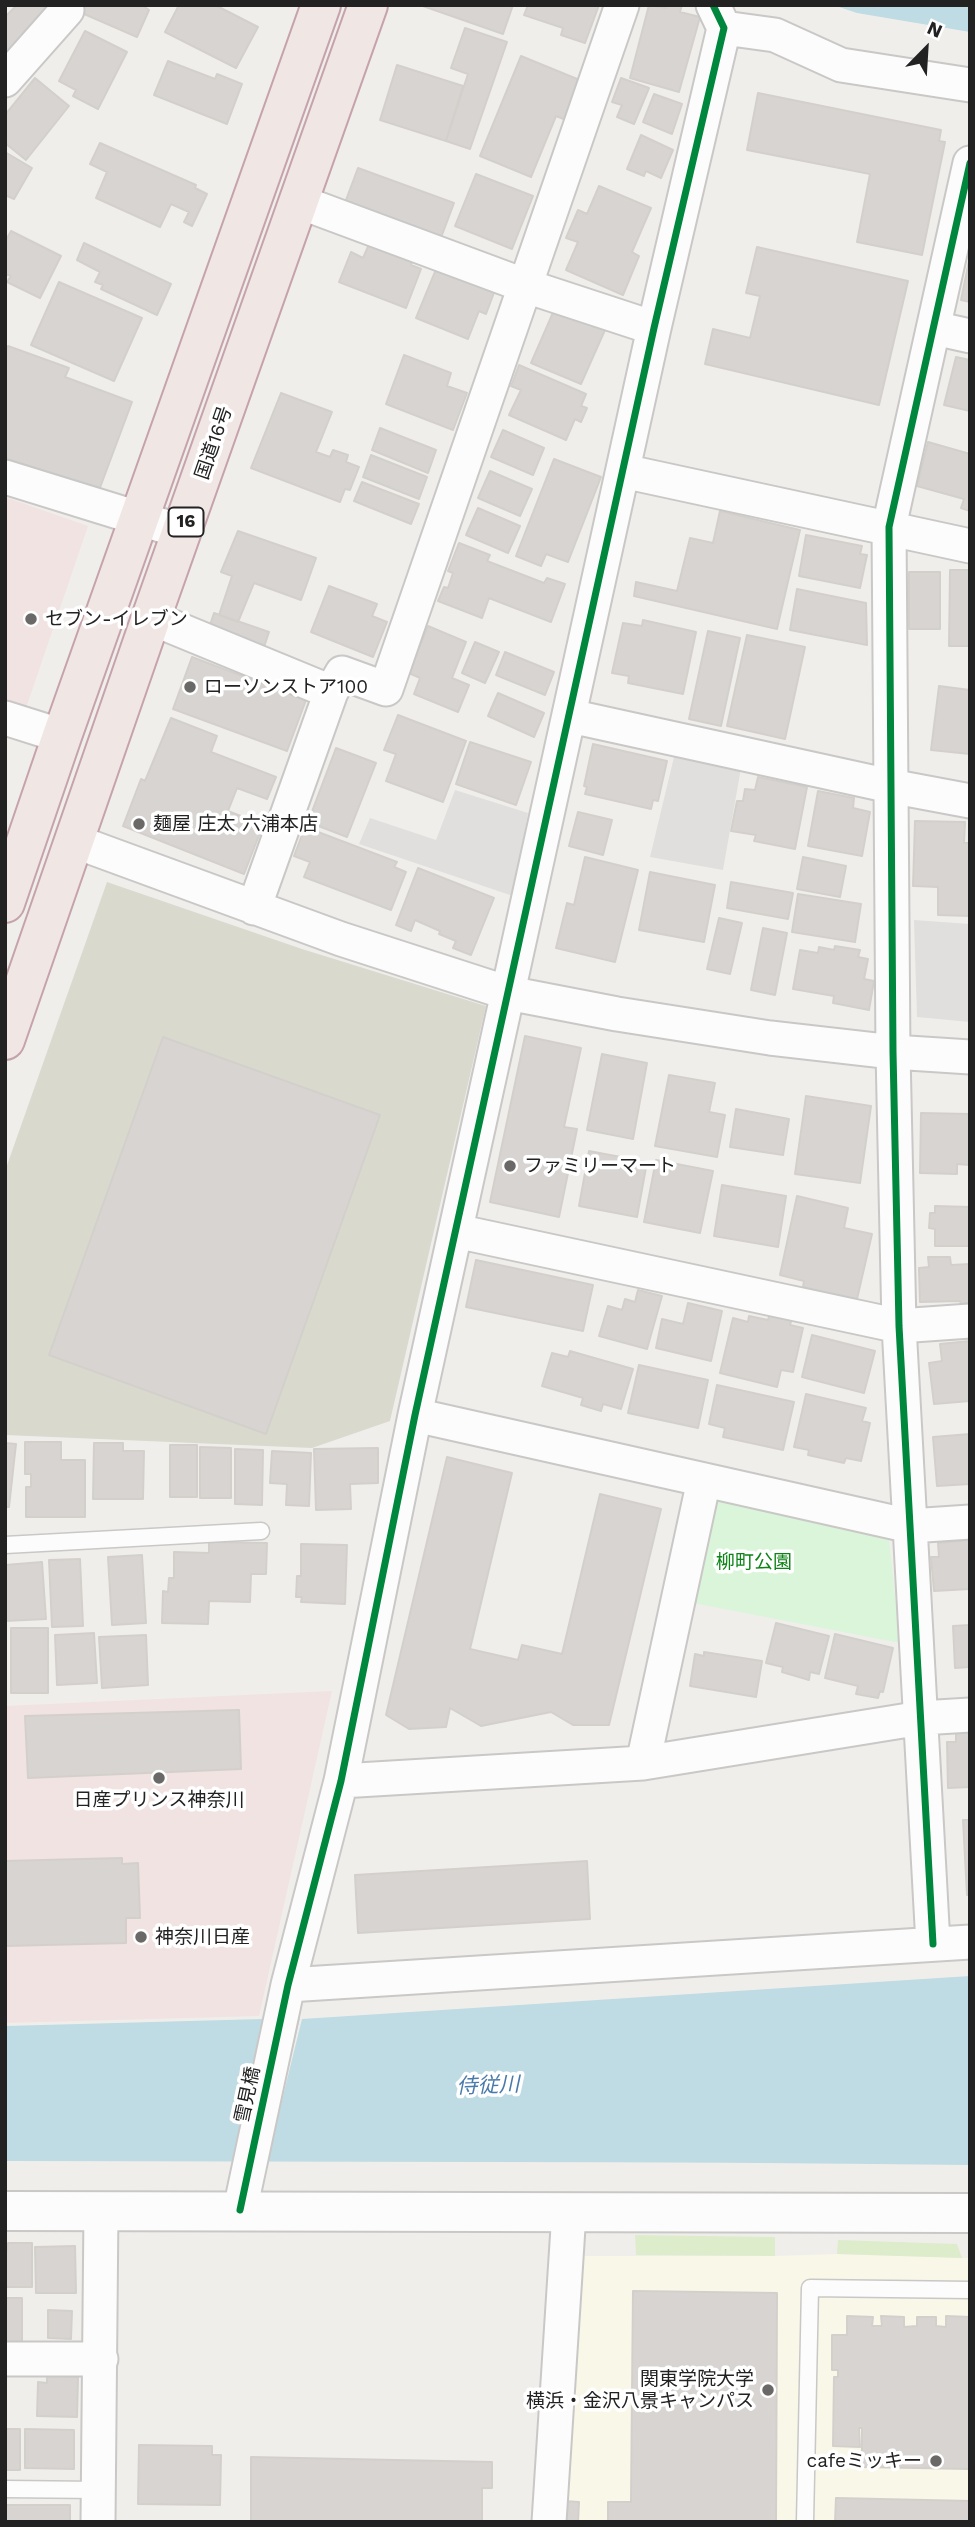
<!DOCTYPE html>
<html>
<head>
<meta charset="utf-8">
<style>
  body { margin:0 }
  #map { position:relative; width:975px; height:2527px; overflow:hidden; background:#f0eeeb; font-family:"Work Sans",sans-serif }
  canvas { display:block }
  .frame { position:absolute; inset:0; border:7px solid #222; pointer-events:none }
  .north { position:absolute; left:891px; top:14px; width:70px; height:70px; -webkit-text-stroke:5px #fff; paint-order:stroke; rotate:24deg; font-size:19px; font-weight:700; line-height:28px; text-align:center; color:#222 }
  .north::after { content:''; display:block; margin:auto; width:24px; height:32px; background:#222; clip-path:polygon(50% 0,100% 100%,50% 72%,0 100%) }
</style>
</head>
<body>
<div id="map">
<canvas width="975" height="2527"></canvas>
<div class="frame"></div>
<div class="north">N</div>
</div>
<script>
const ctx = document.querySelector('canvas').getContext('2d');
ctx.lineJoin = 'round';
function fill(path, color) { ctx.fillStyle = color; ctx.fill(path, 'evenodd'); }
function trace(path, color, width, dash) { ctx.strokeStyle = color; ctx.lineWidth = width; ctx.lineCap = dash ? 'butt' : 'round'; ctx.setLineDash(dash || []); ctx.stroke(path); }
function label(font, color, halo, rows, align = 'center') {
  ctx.font = font + ' "Work Sans","Noto Sans JP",sans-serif'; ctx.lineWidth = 7; ctx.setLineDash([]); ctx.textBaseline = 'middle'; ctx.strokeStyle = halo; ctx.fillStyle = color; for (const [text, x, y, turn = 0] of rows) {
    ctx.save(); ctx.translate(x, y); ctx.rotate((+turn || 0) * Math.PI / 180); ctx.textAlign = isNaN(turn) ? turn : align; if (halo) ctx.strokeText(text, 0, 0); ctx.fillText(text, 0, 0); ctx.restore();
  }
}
const commercial = new Path2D(`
  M5,497l83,29 -65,191 -18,-6z
  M332,1691l-73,325 -254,7v-317z`);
const education = new Path2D(`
  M837,2254l133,4v264h-412l18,-266h199z`);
const construction = new Path2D(`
  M107,882l195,67 184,57 -96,415 -78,27 -307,-13v-264z`);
const grass = new Path2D(`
  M635,2235l140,2v19l-139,-1z
  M838,2240l119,4 5,14 -125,-4z`);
const park = new Path2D(`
  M713,1500l176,39 11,104 -207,-40z`);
const parking = new Path2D(`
  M675,753l66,15 -18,102 -73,-13z
  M455,790l73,23 -15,83 -154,-52 11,-26 66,22z
  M914,920l56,4v98l-53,-5z`);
const water = new Path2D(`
  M833,5h137v27l-113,-19z
  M970,1976v189c-322,-4 -643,-3 -965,-4v-135l295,-8 -33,143 35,-142z`);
const building = new Path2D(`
  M17,5h27l11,11 -41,42 -9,-8v-33z
  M77,5h65l7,5 -12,27 -62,-27z
  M179,5h36l43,22 -22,41 -71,-36z
  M420,5h93l-10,29z
  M528,5h71l-14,38 -24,-8 2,-7 -39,-13z
  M649,5l17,3 1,-3h15l-2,7 20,5 -21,75 -49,-14z
  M465,28l42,14 -37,107 -24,-8 22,-67 -17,-6z
  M85,31l42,21 -29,57 -25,-13 3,-6 -17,-9z
  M521,56l61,25 -16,39 -10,-4 -25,61 -51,-21z
  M168,61l47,18 2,-5 25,10 -15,40 -73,-29z
  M397,65l66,21 -17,55 -66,-21z
  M35,78l34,28 -43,54 -21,-17v-28z
  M621,78l28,10 -15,36 -17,-7 5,-12 -10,-3z
  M758,93l183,37 -2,11 6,1 -23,113 -65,-13 13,-68 -123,-24z
  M654,94l28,10 -10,30 -29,-12z
  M641,135l32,15 -12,28 -15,-7 -2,5 -17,-7z
  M100,143l96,42 -1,3 12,6 -15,32 -8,-4 5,-10 -18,-8 -11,23 -64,-29 11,-26 -17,-8z
  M5,152l27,16 -18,31 -9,-4z
  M358,168l96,35 -15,40 -96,-35z
  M476,174l57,22 -21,53 -57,-23z
  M599,186l52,22 -19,44 7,4 -16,39 -57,-25 12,-28 -12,-4 12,-28 9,4z
  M11,231l50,25 -21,42 -33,-16 4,-6 -6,-2v-32z
  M370,242l43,17 -2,6 10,4 -15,39 -67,-26 12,-30 12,6z
  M84,243l87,41 -14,31 -56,-26 2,-4 -8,-3 5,-10 -23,-12z
  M757,247l151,34 -29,124 -174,-41 8,-35 37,9 10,-42 -14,-3z
  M970,256v46l-9,-2z
  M437,267l58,23 -9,24 -7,-3 -11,28 -52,-21z
  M59,282l83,36 -28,63 -83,-36z
  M555,308l50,22 -24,54 -50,-21z
  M8,346l61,22 -4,9 67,25 -34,91 -93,-35v-105z
  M404,355l47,18 -4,13 20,7 -14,37 -67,-26z
  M956,357l14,3v51l-26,-6z
  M519,365l67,29 -5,12 6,2 -6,14 -6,-3 -9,21 -57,-25 12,-25 -10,-4z
  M281,393l51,19 -16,40 14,5 3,-7 15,5 -2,7 13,5 -9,23 -5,-1 -5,13 -89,-34z
  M380,428l56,22 -8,23 -56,-23z
  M503,430l41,18 -11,27 -42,-18z
  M928,442l42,12v57l-9,-3 3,-9 -47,-13z
  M371,455l56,22 -8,22 -56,-22z
  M554,459l47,18 -33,85 -22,-8 -5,12 -25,-10z
  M490,471l42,18 -12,27 -42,-18z
  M362,482l57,22 -8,20 -57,-23z
  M478,508l42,18 -12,27 -42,-18z
  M720,511l80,19 -23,99 -143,-33 2,-14 41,9 13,-53 23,5z
  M238,531l78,27 -15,42 -47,-17 -16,39 -19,-7 13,-39 -11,-4z
  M806,535l56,11 -2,8 7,1 -7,33 -61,-12z
  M459,543l31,12 -3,6 57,22 3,-5 18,6 -14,38 -62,-24 -7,20 -44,-17 6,-14 4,1 5,-15 -5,-2z
  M950,570h20v76h-21z
  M909,572h31v57h-31z
  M329,586l48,18 -5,12 15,6 -14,35 -62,-25z
  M797,589l69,14 1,42 -77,-15z
  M214,613l55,19 -6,18 -55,-19z
  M643,620l53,12 -13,62 -55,-11 1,-7 -17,-3 11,-50 19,3z
  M428,626l38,16 -14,36 17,7 -11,27 -44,-18 6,-16 -11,-5z
  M708,631l32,7 -19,88 -32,-7z
  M747,635l58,12 -20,92 -58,-13z
  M475,642l24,10 -14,31 -23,-10z
  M505,652l49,20 -9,23 -49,-20z
  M192,657l114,43 -19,51 -114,-42z
  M939,686l31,4v64l-39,-4z
  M498,693l46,20 -10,24 -46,-21z
  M398,715l68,26 -23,61 -57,-21 10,-27 -12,-4z
  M171,718l46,18 -6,16 65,25 -9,22 -30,-11 -9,23 35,14 -19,49 -121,-48 18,-47 4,2z
  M470,742l61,20 -15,43 -60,-21z
  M593,744l74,17 -9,40 -5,-1 -2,9 -66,-15 2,-7 -3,-1z
  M336,748l40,15 -29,74 -39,-15z
  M758,777l49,10 -12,62 -41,-8 2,-6 -25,-4 6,-30h6l2,-12 10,1z
  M818,791l36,7 -1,10 17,4 -8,44 -54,-10z
  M578,812l34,8 -9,35 -34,-9z
  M915,821l50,1 -1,21h6v73l-32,-1v-28l-25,-1z
  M305,827l92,35 -3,5 12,5 -15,38 -87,-33 6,-15 -16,-6z
  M585,857l53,13 -23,92 -59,-14 11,-45 7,2z
  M803,857l43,9 -6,31 -43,-8z
  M418,868l76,30 -23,57 -18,-7 3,-7 -17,-7 1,-3 -25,-11 -4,11 -15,-6z
  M650,872l65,13 -11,57 -65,-12z
  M731,882l62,11 -5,26 -61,-11z
  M798,894l63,10 -6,38 -63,-10z
  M719,918l23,5 -12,51 -23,-5z
  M763,928l24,5 -12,62 -24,-5z
  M835,946l25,4 -2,7 10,2 -4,20 10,2 -5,29 -36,-7 1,-7 -41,-7 7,-39 18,3 1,-6 15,3z
  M525,1036l56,12 -17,79 13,2 -18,88 -69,-15z
  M163,1037l217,78 -114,319 -217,-79z
  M602,1054l45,9 -14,76 -46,-9z
  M669,1075l46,8 -6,29 16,3 -8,42 -62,-11z
  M806,1096l65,10 -11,77 -65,-9z
  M736,1109l53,10 -6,36 -53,-8z
  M921,1113l49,1v51l-13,-1v10l-37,-1z
  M589,1151l58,11 -10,55 -58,-11z
  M656,1160l57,11 -13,62 -56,-11z
  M722,1185l64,11 -8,51 -64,-11z
  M797,1196l51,12 -4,20 28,6 -15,65 -54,-12 1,-6 -24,-6z
  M935,1206l35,1v39h-35v-17l-6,-1 1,-15h5z
  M928,1257h22l1,8 19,-1v39l-9,1 -1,-3 -40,1 -1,-34 10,-1z
  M476,1260l117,25 -10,46 -117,-24z
  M638,1290l24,6 -15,53 -48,-13 9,-30 14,4 3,-11 10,3z
  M688,1303l34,8 -11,50 -55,-13 6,-29 21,5z
  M770,1313l22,5 -2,7 13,3 -10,44 -12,-2 -4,17 -57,-14 13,-55 15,4 1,-6 19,4z
  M812,1335l63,16 -11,42 -62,-16z
  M970,1341v60l-36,3 -5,-41 13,-2 -2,-17z
  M570,1351l63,18 -12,40 -18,-5 -2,7 -20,-6 2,-7 -41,-12 10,-33 16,4z
  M639,1365l69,15 -10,48 -70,-15z
  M717,1385l77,17 -11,48 -60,-13 2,-9 -16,-4z
  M806,1394l60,14 -4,13 8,2 -9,38 -15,-3 -2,5 -36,-8 1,-5 -15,-3z
  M970,1434v50l-33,2 -4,-49z
  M25,1442h36v18h24v57h-59v-30h5v-13h-6z
  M5,1443l11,1 -7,63h-4z
  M94,1443h29v8h21l-1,48h-50z
  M170,1445h27v52h-27z
  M200,1447l31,1v50h-31z
  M378,1448v35l-28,1 1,25 -35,1 -2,-61z
  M235,1449l28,1 -1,55 -27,-1z
  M272,1451l39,2 -2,53 -23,-1 1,-21 -17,-1z
  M447,1457l65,16 -42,176 48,11 4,-15 40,9 38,-160 61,15 -52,216h-36l-22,-13 -70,14 -31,-18 -4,19 -37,2 -23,-14z
  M970,1540v49l-36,2 -3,-34h8l-1,-14z
  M209,1542l58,1 -1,31h-15l-1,28 -41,-1 -1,23 -46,-1 1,-32 5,1 1,-14h5v-26l35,1z
  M301,1544l46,1 -2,59 -44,-2 1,-5h-6l1,-21h4z
  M142,1555l4,68 -34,2 -4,-68z
  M80,1559l3,67 -31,1 -3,-67z
  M42,1562l4,57 -41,2v-56z
  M776,1623l53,13 -10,38 -9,-2 -1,8 -27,-8 1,-5 -17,-4z
  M970,1625v42l-15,1 -2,-42z
  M11,1628h37v65h-37z
  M94,1633l3,50 -40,2 -2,-50z
  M835,1634l58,14 -10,44 -3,-1 -2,7 -22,-4 2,-8 -33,-8z
  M146,1635l2,50 -46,3 -3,-51z
  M704,1652l58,9 -6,36 -66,-11 5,-32 9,2z
  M239,1710l2,59 -213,9 -3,-62z
  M970,1732v55l-22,1 -1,-46h9v-9z
  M963,1820h7v75h-3z
  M122,1858v6l16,-1 2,55h-14v25l-121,3v-85z
  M587,1861l3,58 -232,14 -3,-58z
  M8,2243h24v44h-27v-35l2,-1z
  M75,2246l1,47h-40l-1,-46z
  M633,2291l144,2 -1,229h-168v-20h23z
  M5,2298h17v50h-17z
  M48,2310l24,1 -1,28 -23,-1z
  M847,2316l26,1 -1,9h10l-1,-10 23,1v10l13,-1v-9h19v9l10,1v-11l24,1 -1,152 -107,-2v-39h-3l1,19 -27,-1 1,-69h4v-7h-6v-35h15z
  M47,2376l31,1 -1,40 -40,-1 1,-34 9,1z
  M5,2429h15v41h-15z
  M25,2429l49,1v39l-49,-1z
  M139,2445l73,1v9h9l-1,50 -82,-1z
  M251,2457l241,5v26h-10v34h-231z
  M836,2498l134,3v21h-135z
  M564,2501l15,1 -1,20h-16z
  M5,2505h65v17h-65z`);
const service = new Path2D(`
  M5,1545l256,-14
  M5,2489l93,1
  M805,2522l5,-234 160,2`);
const minor = new Path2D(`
  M724,28l51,7 66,30 129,20
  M5,80l62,-70
  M300,202l226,84 128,42
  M934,328l36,8
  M623,471l347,75
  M5,477l178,55
  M151,618l180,74 11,-19 44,16 236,-684
  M570,716l320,70 80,15
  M5,718l57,18
  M74,841l267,98 167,54 109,21 153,24 123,14 77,5
  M254,908l77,-216
  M456,1231l443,95 71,-5
  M415,1415l495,111 60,-4
  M643,1763l61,-283
  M341,1781l302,-18 278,-45 49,-3
  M933,1944l-34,-618 -6,-274 -4,-525 81,-364
  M288,1985l682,-43
  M240,2210l48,-225 53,-204 74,-366 239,-1087 70,-300 -11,-23
  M5,2359h96
  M98,2522l3,-312
  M549,2522l20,-310`);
const tertiary = new Path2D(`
  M5,2211l965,2`);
const trunk = new Path2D(`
  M5,903l57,-167 259,-731
  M5,1040l146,-422 217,-613`);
const cycleway = new Path2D(`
  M933,1944l-34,-618 -6,-274 -4,-525 81,-364
  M240,2210l48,-225 53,-204 74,-366 239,-1087 70,-300 -11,-23`);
const markers = [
  [31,619,7,"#6a6968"],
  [190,687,7,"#6a6968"],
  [139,824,7,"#6a6968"],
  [510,1166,7,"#6a6968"],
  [159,1778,7,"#6a6968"],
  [141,1937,7,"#6a6968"],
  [768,2390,7,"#6a6968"],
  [936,2461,7,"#6a6968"]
];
const shields = [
  [186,522,35]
];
const shieldNames = [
  ["16",186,522]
];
const streetNames = [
  ["国道16号",214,443,-71],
  ["雪見橋",248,2095,-78]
];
const poiNames = [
  ["セブン-イレブン",45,619],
  ["ローソンストア100",204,687],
  ["麺屋 庄太 六浦本店",153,824],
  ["ファミリーマート",524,1166],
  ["日産プリンス神奈川",159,1800,"center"],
  ["神奈川日産",155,1937],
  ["関東学院大学",754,2379,"right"],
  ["横浜・金沢八景キャンパス",754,2401,"right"],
  ["cafeミッキー",922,2461,"right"]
];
const parkNames = [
  ["柳町公園",754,1562]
];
const waterNames = [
  ["侍従川",488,2086,-2]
];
fill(commercial, '#f1e3e1');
fill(education, '#f8f7e8');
fill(construction, '#d9d9cd');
fill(grass, '#ddeccb');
fill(park, '#daf5da');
fill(parking, '#e0dfde');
fill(water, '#bfdbe3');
fill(building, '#d7d4d2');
trace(building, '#d3d0cc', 2);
trace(service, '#c9c8c7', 19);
trace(minor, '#c9c8c7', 37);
trace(tertiary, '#c9c8c7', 42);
trace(trunk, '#c5a2ac', 42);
trace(service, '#fdfcfc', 16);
trace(minor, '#fdfcfc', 33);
trace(tertiary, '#fdfcfc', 38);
trace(trunk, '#f0e6e4', 38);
trace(cycleway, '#00873e', 7);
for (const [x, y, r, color] of markers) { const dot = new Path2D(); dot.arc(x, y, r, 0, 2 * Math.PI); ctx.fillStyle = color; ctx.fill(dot); trace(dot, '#fff', 2.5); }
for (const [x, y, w] of shields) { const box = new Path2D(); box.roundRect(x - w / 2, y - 14.5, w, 29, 5); ctx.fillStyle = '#fff'; ctx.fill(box); trace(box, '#222', 2); }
label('bold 18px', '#222', null, shieldNames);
label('19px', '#222', '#fff', streetNames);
label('19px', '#222', '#fff', poiNames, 'left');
label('19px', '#0c8416', '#fff', parkNames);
label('italic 21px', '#4a7aab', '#fff', waterNames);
</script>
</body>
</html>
